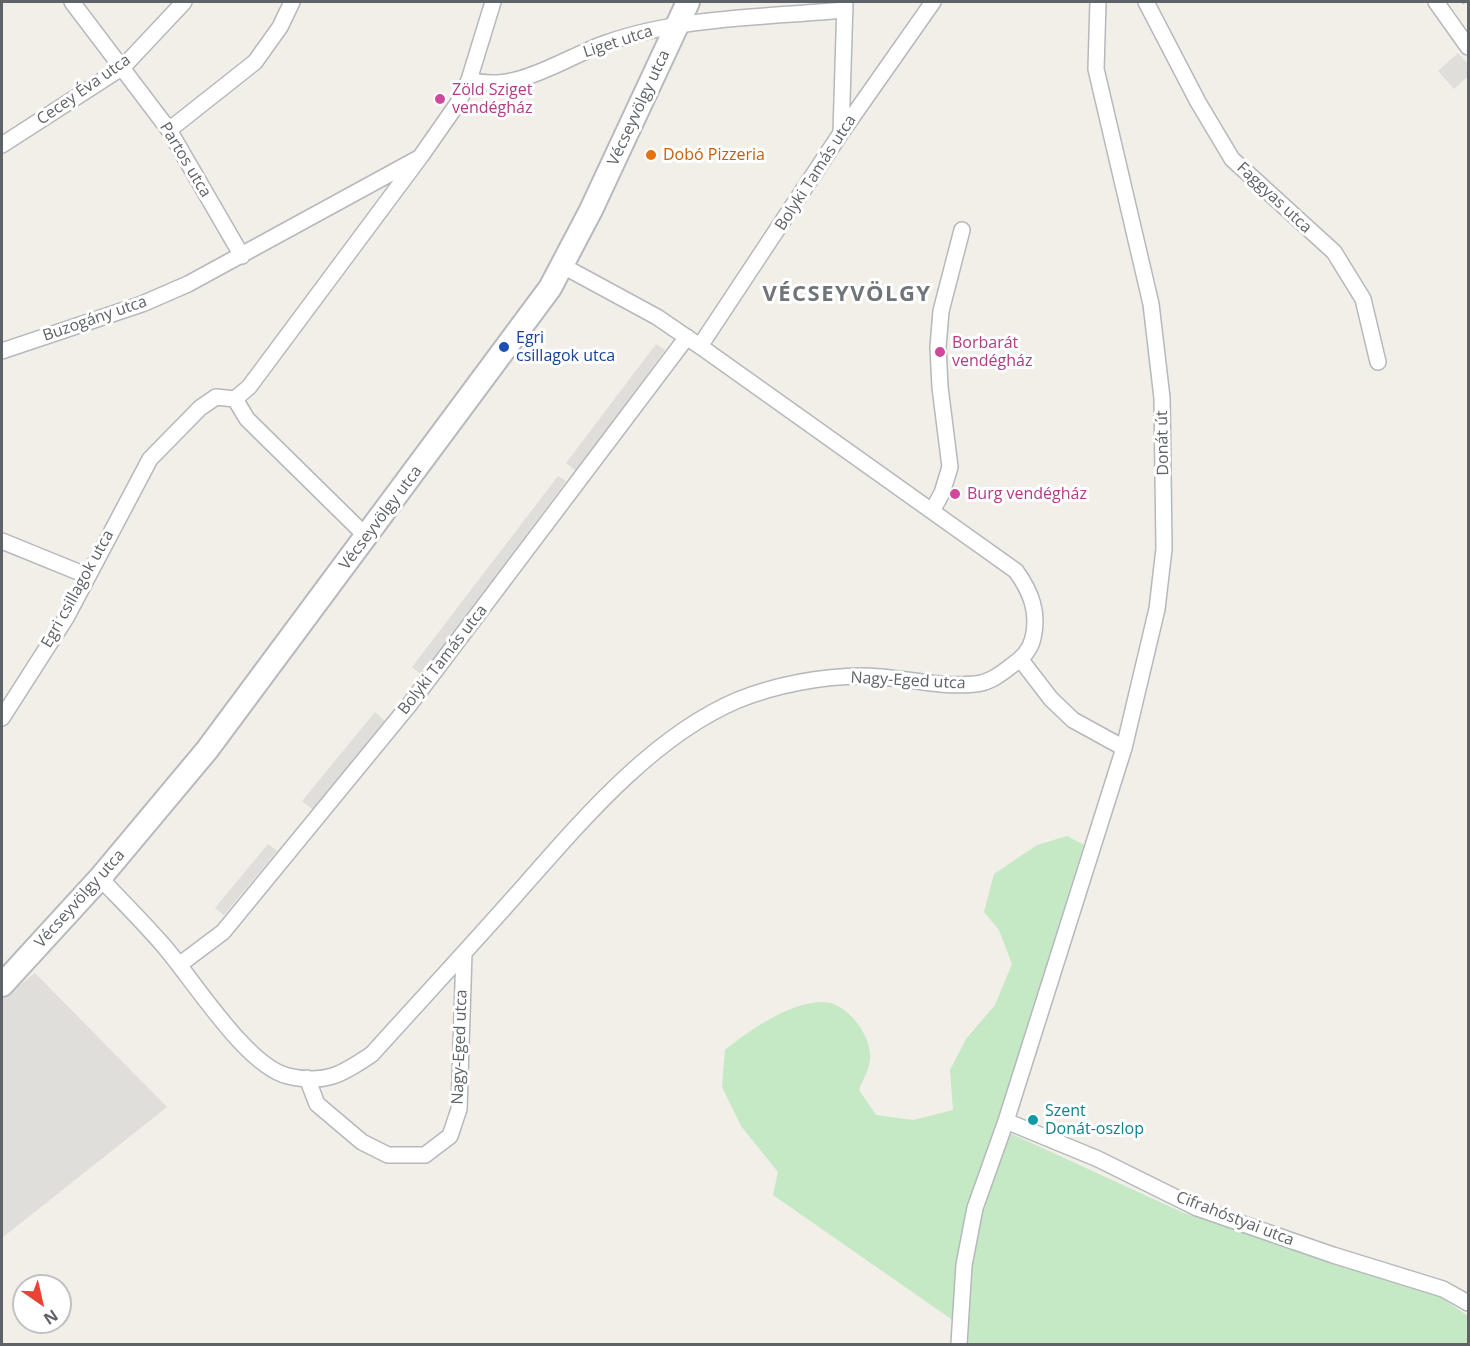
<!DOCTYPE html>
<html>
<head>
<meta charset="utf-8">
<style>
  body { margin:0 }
  #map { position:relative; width:1470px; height:1346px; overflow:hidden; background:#f1efe8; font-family:"Open Sans",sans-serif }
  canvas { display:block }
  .frame { position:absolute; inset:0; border:3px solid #5f6368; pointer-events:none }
  .north { position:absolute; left:12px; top:1274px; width:60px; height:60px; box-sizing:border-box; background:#fff; border:2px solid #bfc1c3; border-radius:50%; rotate:146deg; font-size:16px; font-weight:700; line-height:24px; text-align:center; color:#5f6368 }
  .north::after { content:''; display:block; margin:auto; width:21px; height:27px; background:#ea4335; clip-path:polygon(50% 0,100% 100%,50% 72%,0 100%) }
</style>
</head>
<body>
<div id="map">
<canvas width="1470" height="1346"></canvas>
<div class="frame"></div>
<div class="north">N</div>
</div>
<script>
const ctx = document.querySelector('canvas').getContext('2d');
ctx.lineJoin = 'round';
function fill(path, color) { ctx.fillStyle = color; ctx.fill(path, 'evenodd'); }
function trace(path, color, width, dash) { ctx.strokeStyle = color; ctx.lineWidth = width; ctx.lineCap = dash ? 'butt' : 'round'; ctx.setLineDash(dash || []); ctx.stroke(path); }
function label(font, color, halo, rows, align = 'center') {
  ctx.font = font + ' "Open Sans",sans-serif'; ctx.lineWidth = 6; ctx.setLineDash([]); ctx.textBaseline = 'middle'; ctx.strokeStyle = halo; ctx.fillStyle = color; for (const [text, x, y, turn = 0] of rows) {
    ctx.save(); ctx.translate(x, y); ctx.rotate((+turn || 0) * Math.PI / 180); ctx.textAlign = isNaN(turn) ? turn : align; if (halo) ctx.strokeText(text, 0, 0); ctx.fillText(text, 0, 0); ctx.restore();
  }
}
const industrial = new Path2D(`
  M1458,53l10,11v12l-14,13 -16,-18z
  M656,344l9,6 -89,121 -10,-8z
  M558,476l8,5 -144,194 -10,-8z
  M375,712l10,9 -72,89 -11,-9z
  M268,844l9,7 -53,64 -9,-7z
  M35,973l132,134 -165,131v-239z`);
const green = new Path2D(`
  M1067,836l17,9 -56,179 -27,105 183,84 245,76 39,27v28h-504v-16l-191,-133 5,-23 -37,-46 -19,-39 3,-37c25,-20 63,-47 97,-48 25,-1 51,35 48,58 -1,10 -8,21 -11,30l17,25 37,5 40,-10 -3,-40 16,-31 29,-34 17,-41 -13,-34 -15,-18 10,-38 43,-29z`);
const minor = new Path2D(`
  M72,2l97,128 73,126
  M1146,2l52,100 34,57 102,93 29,47 15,63
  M1436,2l32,45
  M469,80c47,14 94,-22 137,-37 73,-26 162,-26 239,-33
  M169,130l86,-68 25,-35 12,-25
  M841,133l4,-131
  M2,145l121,-78 61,-65
  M700,346l141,-213 92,-131
  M2,351l140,-47 46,-20 229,-125
  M235,399l12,20 120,118
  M932,511l10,-18 8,-26 -10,-80 -2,-40 3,-36 21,-81
  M2,541l86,35
  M1021,660l30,39 22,21 51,28
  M2,718l64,-100 84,-159 50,-51 16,-11 19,2 14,-12 172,-231 37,-53 11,-23 24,-78
  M100,878c21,22 43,44 63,67 29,33 83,121 125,131 37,9 55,-2 84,-22 48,-53 96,-105 143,-158 62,-70 135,-159 223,-196 37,-15 84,-24 124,-24 37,0 76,12 113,8 14,-1 26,-10 36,-18 11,-7 19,-15 22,-28 6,-26 -2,-46 -17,-67l-312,-222 -47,-32 -94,-51
  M179,965l44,-33 187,-228 277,-367
  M307,1078l10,26 45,38 26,13h37l25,-19 9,-27 5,-156
  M1006,1121l92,38 99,49 136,47 110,34 25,14
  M959,1344l5,-79 11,-57 31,-87 118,-373 33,-139 7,-60 -2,-151 -11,-94 -55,-235 2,-67`);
const secondary = new Path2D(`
  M2,985l98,-107 107,-128 343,-462 41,-78 97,-208`);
const rail = new Path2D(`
  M1464,2l4,7`);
const markers = [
  [440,99,6,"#d1479c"],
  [651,155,6,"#e8710a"],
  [504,347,6,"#1a4fb4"],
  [940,352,6,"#d1479c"],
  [955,494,6,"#d1479c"],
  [1033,1120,6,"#0f9aa8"]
];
const streetNames = [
  ["Liget utca",618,42,-18],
  ["Cecey Éva utca",84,90,-35],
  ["Vécseyvölgy utca",639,108,-65],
  ["Partos utca",185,160,59],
  ["Bolyki Tamás utca",816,173,-57],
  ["Faggyas utca",1274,198,43],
  ["Buzogány utca",95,319,-19],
  ["Donát út",1163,443,-91],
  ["Vécseyvölgy utca",381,518,-53],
  ["Egri csillagok utca",78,589,-61],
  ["Bolyki Tamás utca",443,660,-52],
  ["Nagy-Eged utca",908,681,3],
  ["Vécseyvölgy utca",80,899,-48],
  ["Nagy-Eged utca",460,1047,-88],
  ["Cifrahóstyai utca",1235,1219,21]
];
const hotelNames = [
  ["Zöld Sziget",452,90],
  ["vendégház",452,108],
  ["Borbarát",952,343],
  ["vendégház",952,361],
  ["Burg vendégház",967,494]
];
const foodNames = [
  ["Dobó Pizzeria",663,155]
];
const transitNames = [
  ["Egri",516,338],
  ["csillagok utca",516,356]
];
const cultureNames = [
  ["Szent",1045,1111],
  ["Donát-oszlop",1045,1129]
];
const districtNames = [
  ["VÉCSEYVÖLGY",847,295]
];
fill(industrial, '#e0deda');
fill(green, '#c5e8c5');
trace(minor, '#b5b8bc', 18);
trace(secondary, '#b6babf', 26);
trace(minor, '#fff', 15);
trace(secondary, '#fff', 22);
trace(rail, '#b6b7b8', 4.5, [1.5, 8]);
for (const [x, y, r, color] of markers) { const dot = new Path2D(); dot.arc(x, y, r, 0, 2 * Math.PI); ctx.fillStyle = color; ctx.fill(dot); trace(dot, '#fff', 2); }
label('16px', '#5f6368', '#fff', streetNames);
label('16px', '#b23c85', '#fff', hotelNames, 'left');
label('16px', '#c56008', '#fff', foodNames, 'left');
label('16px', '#164399', '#fff', transitNames, 'left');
label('16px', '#0d838f', '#fff', cultureNames, 'left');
ctx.letterSpacing = '1.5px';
label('bold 22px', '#70757a', '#fff', districtNames);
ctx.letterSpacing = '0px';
</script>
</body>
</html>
